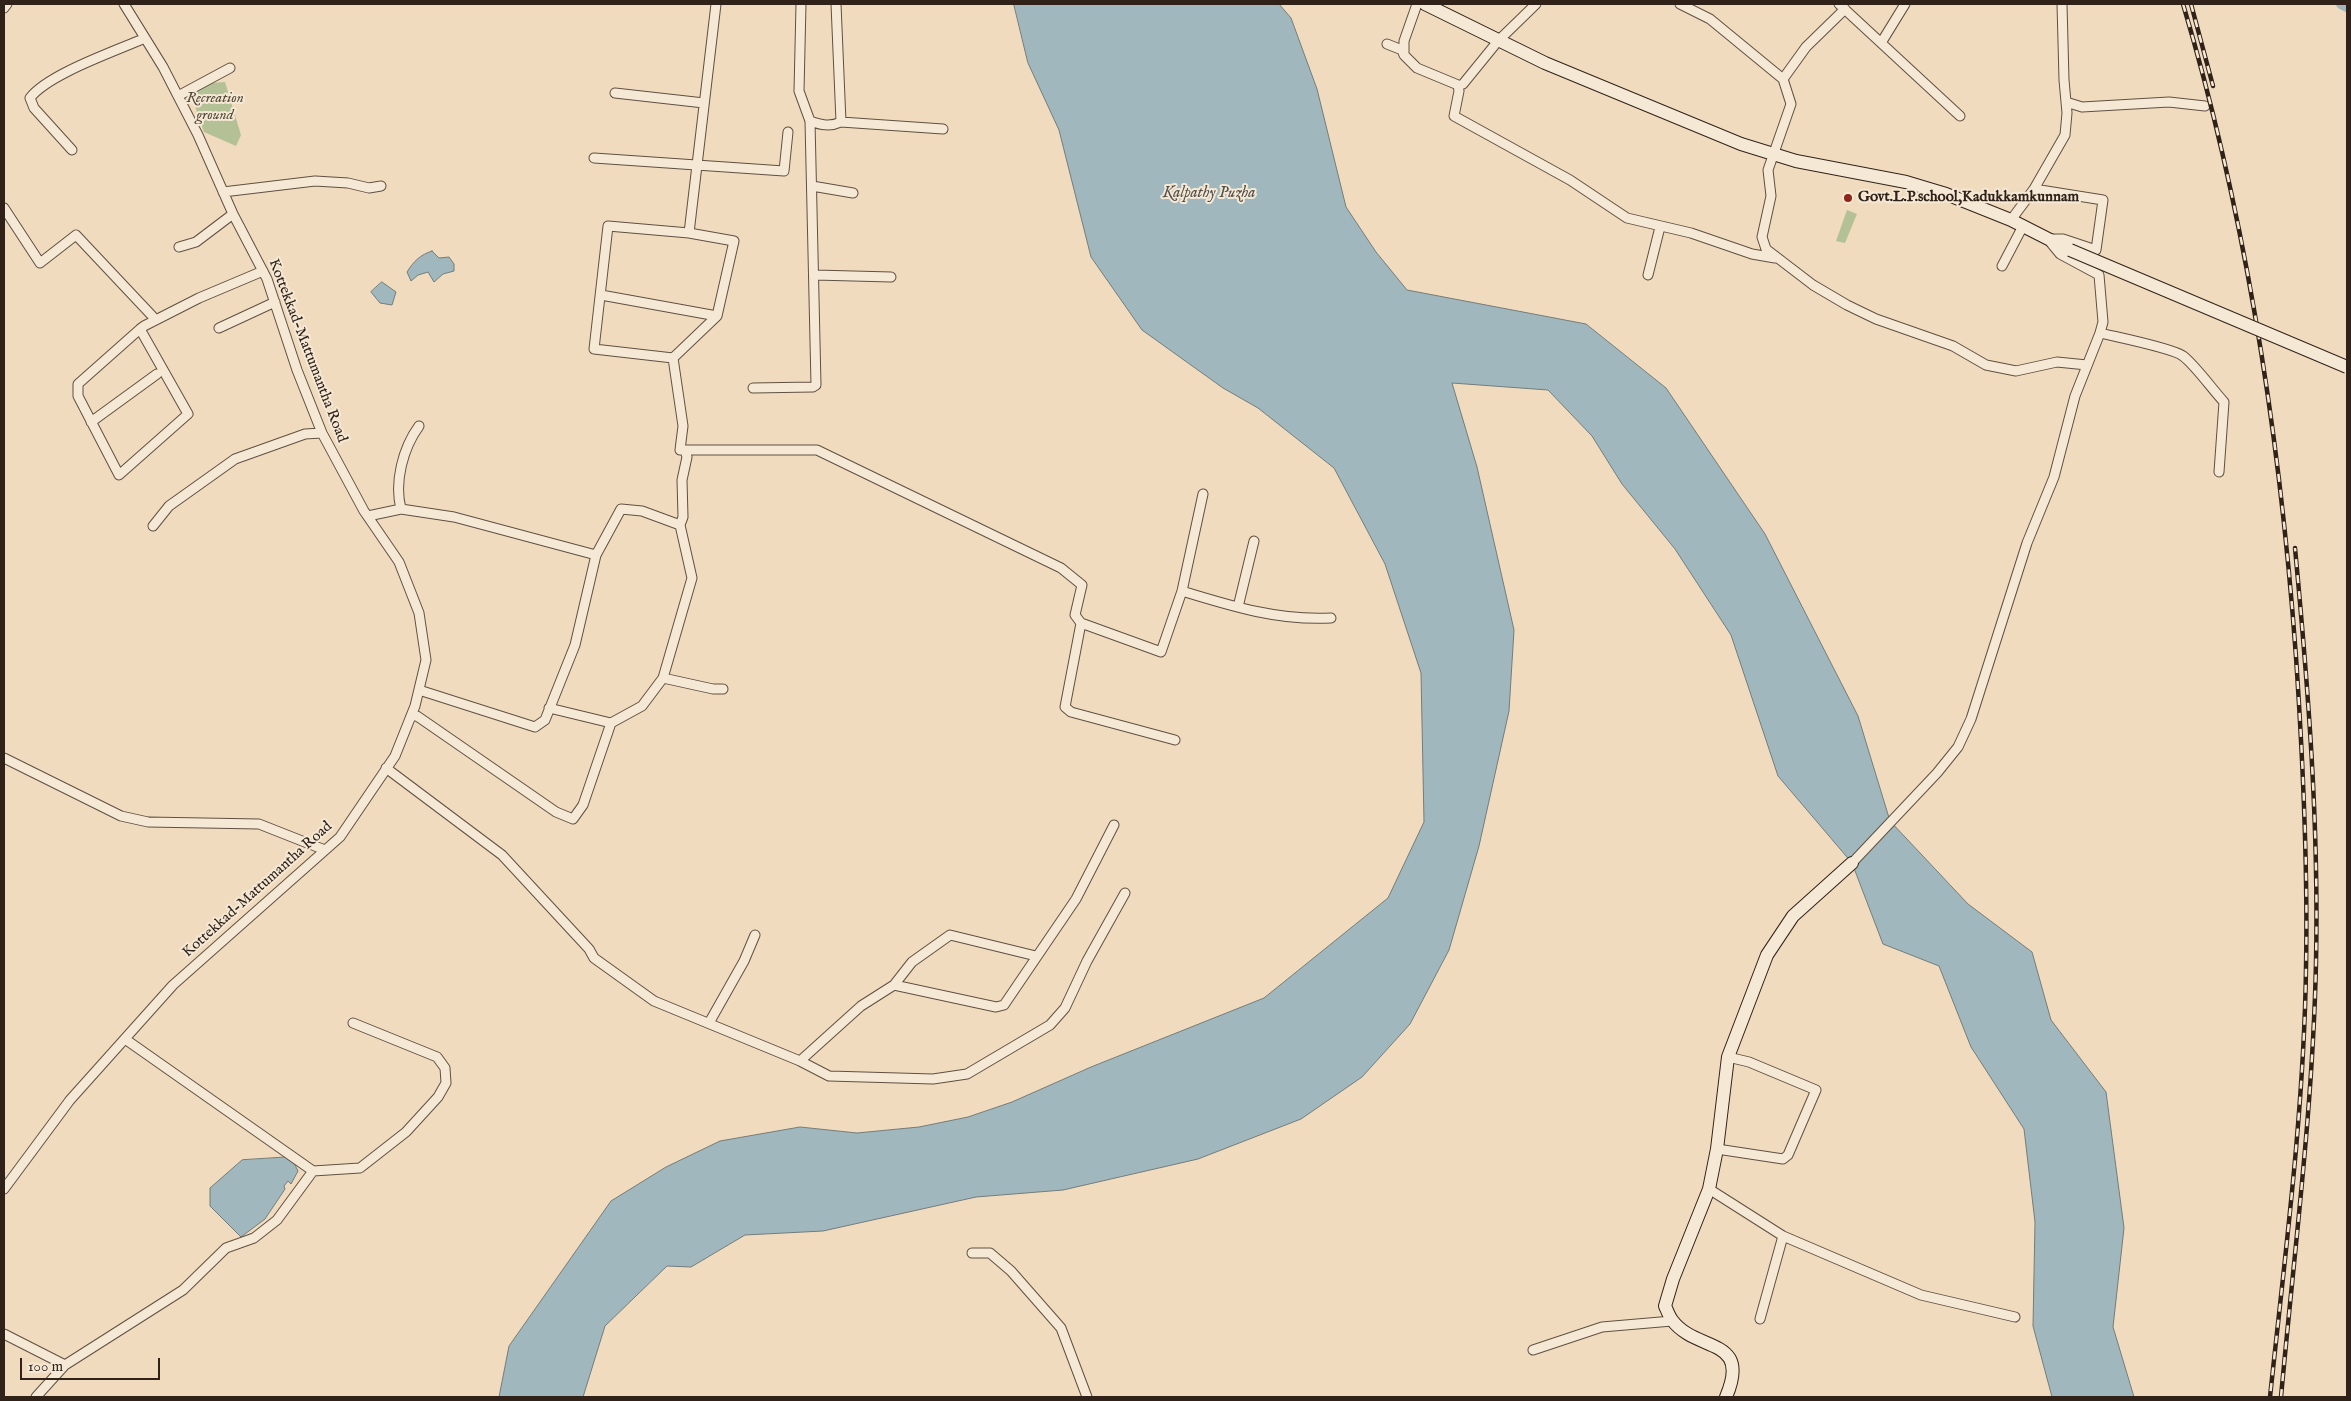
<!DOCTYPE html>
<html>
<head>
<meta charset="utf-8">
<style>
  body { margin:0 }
  #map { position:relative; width:2351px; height:1401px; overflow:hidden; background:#f0dbbe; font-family:"IM FELL English",serif }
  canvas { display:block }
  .frame { position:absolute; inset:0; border:5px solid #302219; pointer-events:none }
  .scale { position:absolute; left:20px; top:1358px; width:140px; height:22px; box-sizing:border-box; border:2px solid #302219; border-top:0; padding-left:6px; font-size:15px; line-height:18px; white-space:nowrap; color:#302219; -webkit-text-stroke:4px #f5e8d5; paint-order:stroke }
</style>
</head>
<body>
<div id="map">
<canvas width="2351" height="1401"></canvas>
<div class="frame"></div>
<div class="scale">100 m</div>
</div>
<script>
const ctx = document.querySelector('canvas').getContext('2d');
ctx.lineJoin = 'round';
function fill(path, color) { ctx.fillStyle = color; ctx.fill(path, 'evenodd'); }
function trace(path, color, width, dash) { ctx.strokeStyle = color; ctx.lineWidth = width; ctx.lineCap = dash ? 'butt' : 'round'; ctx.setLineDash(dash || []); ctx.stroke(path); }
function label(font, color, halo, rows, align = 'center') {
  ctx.font = font + ' "IM FELL English",serif'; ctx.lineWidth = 4; ctx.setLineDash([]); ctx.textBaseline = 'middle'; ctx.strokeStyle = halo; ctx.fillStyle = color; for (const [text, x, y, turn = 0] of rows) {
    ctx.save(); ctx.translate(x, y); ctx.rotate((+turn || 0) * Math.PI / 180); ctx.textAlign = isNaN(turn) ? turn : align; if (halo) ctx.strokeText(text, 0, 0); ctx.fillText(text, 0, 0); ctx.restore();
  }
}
const green = new Path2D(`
  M225,82l16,53 -5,11 -32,-14 -13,-37 20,-12z
  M1847,210l10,4 -12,29 -9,-2z`);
const water = new Path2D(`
  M1014,4h265l12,14 26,71 29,118 30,45 31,38 179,34 80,64 99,146 93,182 32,105 78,83 64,48 19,68 55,72 18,136 -11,99 21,70h-82l-19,-71 2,-104 -11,-93 -53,-82 -32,-81 -56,-22 -31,-81 -74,-87 -47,-141 -56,-86 -53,-65 -30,-48 -44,-46 -96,-7 25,84 37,163 -5,81 -30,135 -30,104 -39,74 -48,53 -61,42 -103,40 -135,31 -87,7 -153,34 -78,4 -54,32 -24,-1 -62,60 -22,71h-84l10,-51 102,-145 55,-34 54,-26 80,-14 57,6 62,-6 49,-10 44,-15 79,-35 173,-69 124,-100 36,-76 -3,-149 -36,-109 -51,-96 -76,-60 -35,-20 -81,-58 -51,-73 -32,-127 -31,-67z
  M432,251l7,7 10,-1 5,7v7l-11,3 -9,8 -6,-10 -10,3 -7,6 -4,-9c7,-11 13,-17 25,-21z
  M382,282l14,10 -4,13 -12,-2 -9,-11z
  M291,1157l7,14 -7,13 -3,-3 -4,5 1,3 -20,30 -24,18 -31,-31v-18l32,-28z`);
const canal = new Path2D(`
  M2341,4l6,3`);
const street = new Path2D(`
  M836,4l5,118
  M1417,4l-13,37v14l13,13 41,17 1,6 -5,25 116,64 57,38 64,15 61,21 23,4
  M1680,4l30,15 73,60 8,25 -23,66 3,26 -9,41 4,12 47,36 34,20 29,14 77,27 33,19 30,6 41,-9 30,3
  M1839,4l121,112
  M4,8l3,-4
  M1881,43l24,-39
  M1387,44l15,6 2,5
  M1783,79l23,-32 39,-38
  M1463,84l35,-43 38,-37
  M615,93l89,10
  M178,96l52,-28
  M2066,102l16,5 87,-5 36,4
  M810,121c11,4 20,6 31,1l102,7
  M72,150l-38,-42 -4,-10c18,-24 86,-47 115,-60
  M594,158l190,13 4,-39
  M812,186l41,7
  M2034,189l69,11 -7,50 -33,-11h-12
  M223,192l92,-11 33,2 21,5 12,-2
  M4,208l36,55 36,-28 80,85
  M2011,220l23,-31 31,-54 2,-22 -3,-33 -2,-76
  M608,226l81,7 45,8 -17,75 -44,42 -79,-9z
  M689,233l27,-229
  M179,247l17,-5 37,-28
  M2002,266l21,-40
  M815,275l76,2
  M1648,275l12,-48
  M601,295l116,21
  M219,328l56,-26
  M140,329l48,85 -69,61 -41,-79v-12l62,-55 4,-3 55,-28 64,-27
  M2100,333c16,4 72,15 83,23 12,9 29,33 41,46l-5,70
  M673,358l10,68 -3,24h137l244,118 21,17 -7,30 6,8 80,29 21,-61 21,-97
  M753,388l60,-1 3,-2 -6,-264 -11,-30 2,-87
  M91,422l66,-48
  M401,509l53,8 142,38
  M368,516l33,-7c-7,-27 2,-61 18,-83
  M153,526l16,-20 66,-47 70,-25 17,-1
  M1182,591c49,15 97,30 149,27
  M1238,607l16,-66
  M1081,623l-16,84 6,5 104,28
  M663,678l50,11h10
  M419,690l116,37 10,-7 30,-75 21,-90 25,-46 21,2 38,14
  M549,708l62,15 31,-17 21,-28 29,-100 -12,-53 3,-8 -1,-37 5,-23 -2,-7
  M411,716h6l139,96 17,7 10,-14 28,-82
  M4,758l117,58 27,6 111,2 66,26
  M386,768l116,87 87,94 5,9 60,43 146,60 29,15 104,3 34,-5 83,-49 15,-17 22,-47 38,-68
  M1852,863l85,-90 21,-26 13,-28 56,-176 27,-66 21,-81 25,-63 3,-11 -4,-47 -39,-21 -9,-11
  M894,985l102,22 8,-2 72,-106 38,-74
  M709,1023l35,-62 11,-26
  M125,1039l188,132 47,-3 46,-36 32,-35 8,-14 -1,-15 -8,-11 -84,-34
  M800,1061l61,-55 33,-21 18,-23 38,-27 86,21
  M1717,1149l66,10 5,-4 28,-65 -67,-28 -21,-5
  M4,1189l66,-89 103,-115 167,-148 55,-81 20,-50 11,-46 -7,-47 -20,-51 -35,-51 -42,-78 -25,-63 -30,-91 -34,-65 -35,-79 -35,-68 -39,-63
  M1709,1189l74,47 138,59 94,22
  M972,1253h18l21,18 50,57 26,69
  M1760,1319l23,-83
  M4,1334l61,31
  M1533,1350l69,-23 70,-6
  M36,1397l29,-32 118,-75 43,-42 28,-10 23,-18 36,-49`);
const secondary = new Path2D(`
  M1425,4l120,59 196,81 55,17 110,21 40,12 65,26 59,30
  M1726,1397c26,-61 -30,-44 -54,-77 -3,-4 -5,-10 -7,-14l8,-27 36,-90 8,-40 11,-92 39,-102 26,-39 59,-53`);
const rail = new Path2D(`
  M2183,4c63,212 97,432 113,653 7,104 12,207 10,311 -2,143 -21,287 -36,429
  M2191,4l22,82
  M2281,1397c13,-144 32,-289 35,-435 3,-138 -8,-276 -21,-414`);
const secondaryBridge = new Path2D(`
  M2070,250l277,117`);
const markers = [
  [1848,198,5,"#8f2418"]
];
const parkNames = [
  ["Recreation",215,99],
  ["ground",215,116]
];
const poiNames = [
  ["Govt.L.P.school,Kadukkamkunnam",1858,198]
];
const streetNames = [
  ["Kottekkad-Mattumantha Road",307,351,69],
  ["Kottekkad-Mattumantha Road",258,890,-42]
];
const waterNames = [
  ["Kalpathy Puzha",1209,194]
];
fill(green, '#b4c196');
fill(water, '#a0b8bd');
trace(water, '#737c7b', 1);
trace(canal, '#a0b8bd', 10);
trace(street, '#605042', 11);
trace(secondary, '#302219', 14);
trace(street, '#f5e8d5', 9);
trace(secondary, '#f5e8d5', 12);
trace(rail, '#302219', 4.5);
trace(rail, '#f5e8d5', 2.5, [8]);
trace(secondaryBridge, '#302219', 14, []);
trace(secondaryBridge, '#f5e8d5', 12);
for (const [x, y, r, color] of markers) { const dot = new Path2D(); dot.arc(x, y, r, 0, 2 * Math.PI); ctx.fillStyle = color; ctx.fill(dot); trace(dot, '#f5e8d5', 2); }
label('italic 15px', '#514a38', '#f5e8d5', parkNames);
label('bold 15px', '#302219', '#f5e8d5', poiNames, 'left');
label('15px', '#302219', '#f5e8d5', streetNames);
label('italic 16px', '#524f4a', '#f5e8d5', waterNames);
</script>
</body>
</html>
